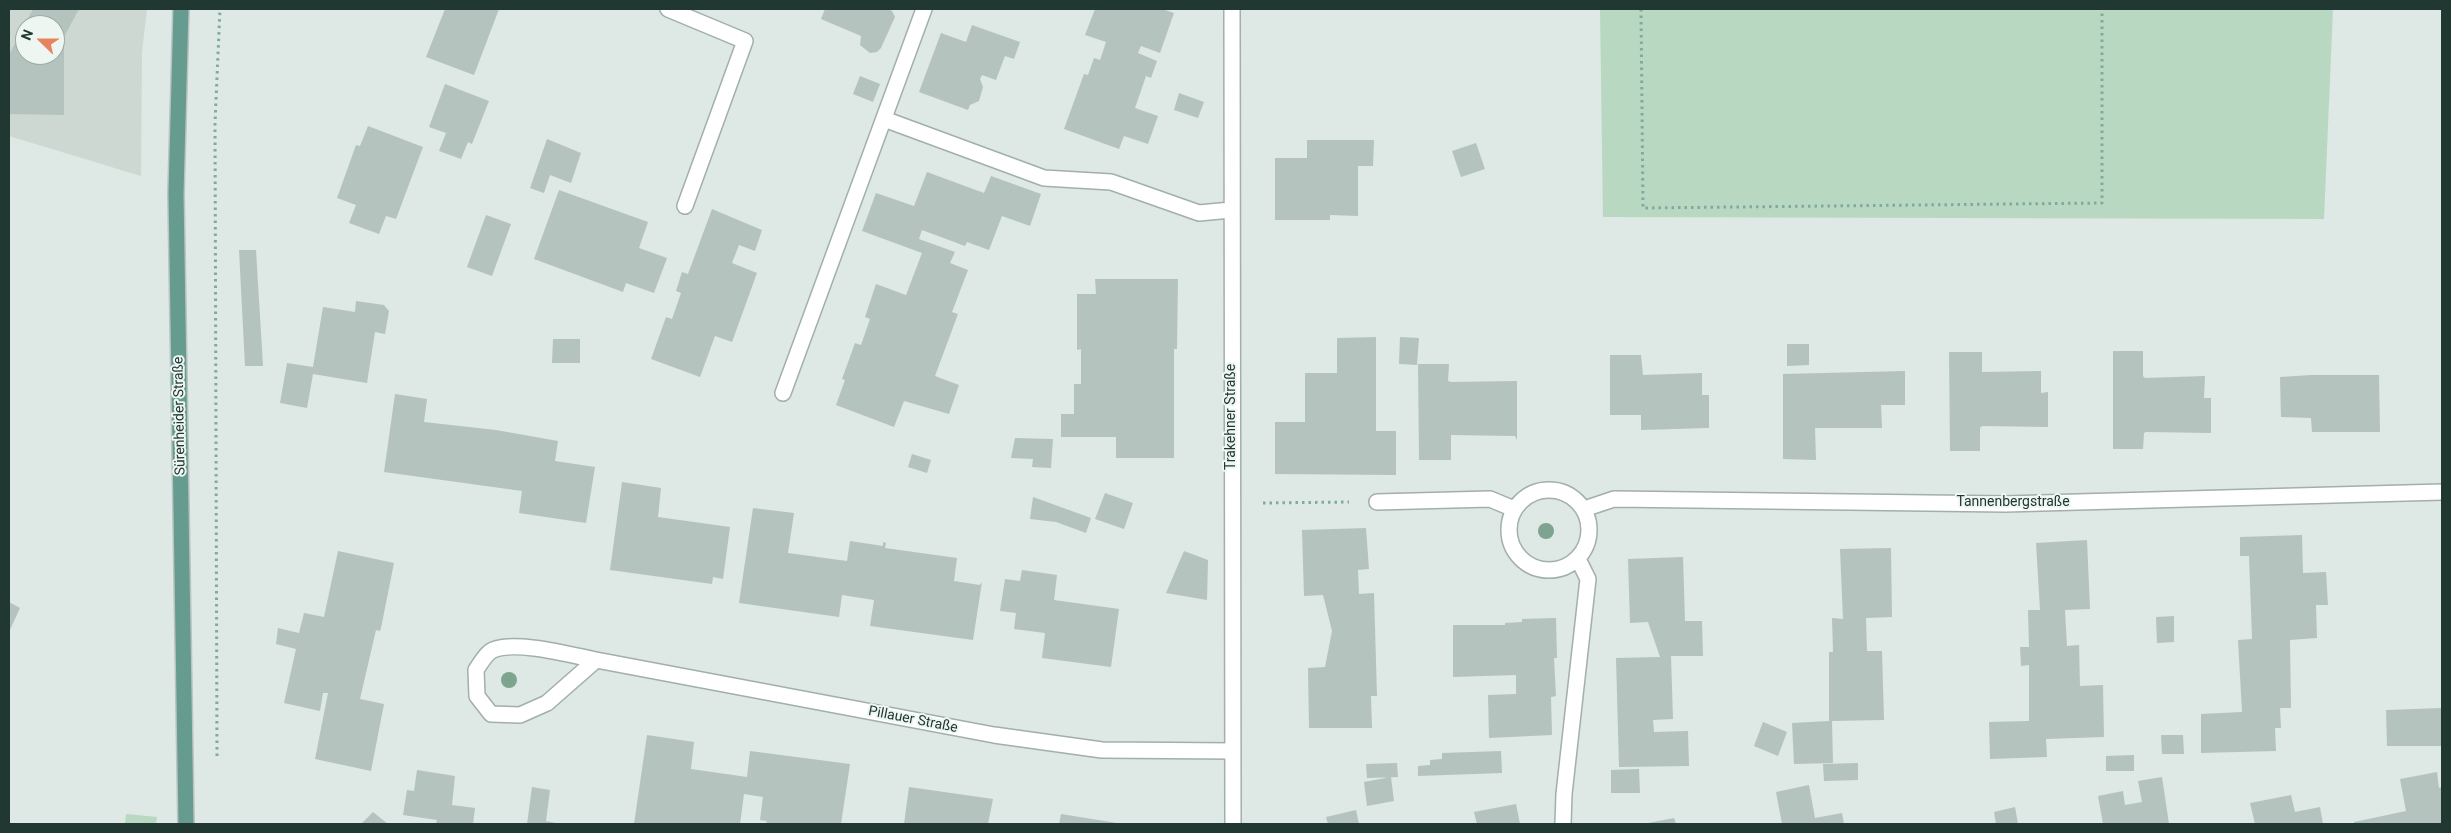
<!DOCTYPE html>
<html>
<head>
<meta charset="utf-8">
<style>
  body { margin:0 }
  #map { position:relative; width:2451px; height:833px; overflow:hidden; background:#dee8e4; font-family:Roboto,sans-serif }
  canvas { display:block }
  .frame { position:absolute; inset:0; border:10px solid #213731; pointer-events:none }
  .north { position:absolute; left:15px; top:15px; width:50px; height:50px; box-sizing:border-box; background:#eef6f2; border:1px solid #9caaa5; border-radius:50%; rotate:292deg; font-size:14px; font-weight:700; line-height:20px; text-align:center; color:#213731 }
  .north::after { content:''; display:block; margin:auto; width:18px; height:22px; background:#e6845e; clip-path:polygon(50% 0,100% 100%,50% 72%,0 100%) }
</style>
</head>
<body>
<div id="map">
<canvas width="2451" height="833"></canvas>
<div class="frame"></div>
<div class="north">N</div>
</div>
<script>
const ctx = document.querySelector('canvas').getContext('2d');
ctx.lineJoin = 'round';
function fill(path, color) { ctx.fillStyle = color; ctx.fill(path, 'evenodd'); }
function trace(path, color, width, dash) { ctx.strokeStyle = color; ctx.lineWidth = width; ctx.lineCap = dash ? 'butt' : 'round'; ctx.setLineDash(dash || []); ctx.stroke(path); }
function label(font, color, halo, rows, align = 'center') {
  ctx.font = font + ' Roboto,sans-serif'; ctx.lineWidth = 4; ctx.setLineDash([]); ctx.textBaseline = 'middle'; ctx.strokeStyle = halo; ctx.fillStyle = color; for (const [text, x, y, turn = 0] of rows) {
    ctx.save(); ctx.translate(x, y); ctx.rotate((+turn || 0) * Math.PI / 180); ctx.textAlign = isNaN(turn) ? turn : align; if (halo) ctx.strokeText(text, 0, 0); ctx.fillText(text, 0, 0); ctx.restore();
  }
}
const built = new Path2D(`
  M9,9h138l-5,43 -1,124 -132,-40zM25,25h30v30h-30z`);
const green = new Path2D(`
  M1600,9h733l-9,210 -721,-2z
  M126,814l31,3 -1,7h-31z`);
const building = new Path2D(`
  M33,9h46l-15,28v78l-55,-1v-59zM25,25h30v30h-30z
  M445,9h54l-25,66 -48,-18z
  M825,9h62l5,2 3,6 -14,31 -4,4 -7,1 -10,-8 1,-9 -40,-17z
  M1095,9h67l12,4 -14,40 -19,-7 -3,7 19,8 -6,17 -5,-2 -11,32 23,8 -10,28 -24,-8 -5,13 -55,-20 20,-55 4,1 6,-17 6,2 6,-18 -21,-7z
  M972,25l48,17 -6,17 -9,-3 -9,24 -14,-5 -2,4 3,8 -4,14 -9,4 -2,5 -49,-18 22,-59 25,9z
  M860,76l20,8 -7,18 -20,-8z
  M445,84l44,17 -17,43 -4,-2 -7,17 -22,-8 7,-18 -17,-6z
  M1179,93l25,9 -6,16 -24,-8z
  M368,126l55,21 -27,72 -10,-3 -7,18 -30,-11 7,-18 -19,-7 19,-53 4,1z
  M547,139l34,14 -10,30 -21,-8 -6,18 -14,-5z
  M1307,140h67l-1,26h-15v50l-28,-1v5h-55v-62h32z
  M1476,143l9,26 -24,8 -9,-26z
  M927,172l57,21 7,-17 50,18 -11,32 -28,-10 -13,34 -22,-8 -2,4 -43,-16 -3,9 36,13 -5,11 18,7 -16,42 6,2 -23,62 24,9 -10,29 -45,-13 -10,26 -58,-22 9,-25 -3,-1 13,-36 6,2 9,-26 -5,-2 11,-33 30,11 16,-42 -60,-22 14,-38 38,13z
  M559,190l89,32 -9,26 28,10 -13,35 -28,-10 -3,9 -89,-33z
  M712,209l50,21 -7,21 -16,-6 -7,18 25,10 -25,69 -17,-6 -15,41 -49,-18 15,-42 6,2 9,-26 -5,-2 6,-19 6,2z
  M486,215l25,9 -19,52 -25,-9z
  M239,250h17l7,116h-18z
  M1095,279h83l-1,70h-3v109h-58v-21h-55v-23h13v-30h7v-35l-4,1v-56h19z
  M356,301l28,4 5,6 -4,23 -10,-2 -8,51 -54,-9 -6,34 -27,-5 7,-40 26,4 10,-60 32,5z
  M1376,337v94h20v44l-121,-1v-52h30v-49h32v-35z
  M1400,337l19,1 -2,27 -18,-1z
  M553,339h27v24h-28z
  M1787,344h22v21l-22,1z
  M2113,351h30v25l2,2 60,-2 -1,22h7v35l-65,-1 -2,1 -1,16h-30z
  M1949,352h33v20l59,-1v22l7,-1v35l-66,-1 -2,2v23h-30z
  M1610,355h31l2,20 59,-2v22h7v33l-68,2v-15h-31z
  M1418,364h31l-1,17 3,1 66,-1v59l-2,-4 -64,-1v25h-32z
  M1905,371v34h-24l1,23h-67l1,32 -33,-1v-85z
  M2311,375h68l1,57h-68l-1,-14 -30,-1 -1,-40z
  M395,394l32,5 -3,23 72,8 62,11 -3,20 40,6 -9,56 -67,-10 3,-22 -138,-19z
  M1015,438l38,1 -2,29 -19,-1 1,-8 -22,-1z
  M912,454l19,6 -4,13 -19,-6z
  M622,482l39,6 -3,29 72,10 -7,52 -10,-2 -1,7 -102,-14z
  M1105,493l28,10 -9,26 -29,-10z
  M1033,497l58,21 -5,15 -30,-11 -26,-3z
  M753,508l41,5 -6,40 59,8 3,-20 33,5v-4l3,1 -1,5 72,10 -3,23 26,4 2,-3 -9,58 -103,-14 4,-26 -32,-5 -3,22 -100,-14z
  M1366,528l3,41 -11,1 1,24 15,-1 3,103h-6l1,32h-63l-1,-60 17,-1 7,-36 -9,-36 -19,1 -2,-66z
  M2302,535l1,38 23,-1 2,33h-12l1,33 -27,2 1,68h-11l1,20h-6l1,23 -75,2v-39l41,-2 -4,-72 14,-1 -3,-83h-9v-19z
  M2087,540l3,69 -25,1 2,36 12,-1 1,41 23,-1 1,52 -58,2 1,18 -57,2 -1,-37 40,-1v-56l-8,1 -1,-19h9l-1,-37h12l-4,-67z
  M1891,548l1,69 -26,1 1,33h15l2,69 -52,1 1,42 -39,1 -2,-41 37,-2v-69h4l-1,-34 11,1 -3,-70z
  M338,551l56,12 -13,65 -1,3 -4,-1 -16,69 24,5 -13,67 -56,-12 13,-66h-5l-3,18 -36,-8 12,-54 -20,-5 2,-16 21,5 5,-20 20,4z
  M1184,551l24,9 -1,40 -41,-7z
  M1683,557l2,64h17l1,35h-32l2,63 -20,1 1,12 34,-1 1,35 -70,1 -3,-109 44,-1 -12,-35 -18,1 -2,-64z
  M1022,570l35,5 -3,25 65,9 -8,58 -69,-9 3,-25 -31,-4 2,-16 -16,-2 5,-32 15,2z
  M9,602l11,6 -11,24z
  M2174,616v26l-17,1 -1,-26z
  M1556,618l1,40h-3l2,38 -5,1 1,38 -63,3 -1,-43 28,-1v-19l-63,2v-52h52v-2l17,-1v-3z
  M2442,708v38h-55l-1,-36z
  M1763,722l24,10 -9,24 -24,-10z
  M647,735l47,7 -3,27 56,8 3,-26 100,13 -9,60h-75l1,-3 -7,-1 3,-23 -19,-3 -4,30h-106z
  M2161,735h22l1,19h-22z
  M1501,751l1,22 -84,3v-10l12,-1v-5l12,-1v-6z
  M2134,755v16h-28v-15z
  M1397,763l1,14 -31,1 -1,-14z
  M1858,763v17l-34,1 -1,-17z
  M1639,769l1,24h-29v-23z
  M417,770l38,6 -3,29 23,3 -2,16h-37l1,-4 -34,-5 4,-25 7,1z
  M2437,772l2,16 3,-1v37h-88v-2l52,-11 -6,-32z
  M1391,777l3,24 -27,5 -3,-24z
  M2162,777l7,47h-66l-5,-28 25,-5 2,14 17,-3 -4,-21z
  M1809,785l6,33 27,-5 2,11h-62l-6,-32z
  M532,787l18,3 -4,31 14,3h-33z
  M909,787l84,12 -5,25h-84z
  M2291,795l4,17 25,-5 3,17h-68l-5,-21z
  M1516,804l4,20h-43l-3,-12z
  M2015,807l3,17h-22l-2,-12z
  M1356,810l3,14h-31l-2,-7z
  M373,812l15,12h-27z
  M1061,814l56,9v1h-58z
  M1674,818l2,6h-28v-1z`);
const path = new Path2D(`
  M1641,9l2,199 459,-5v-194
  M1263,503l86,-1
  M217,756l-2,-633 5,-114`);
const minor = new Path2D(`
  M668,9l77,32 -60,165
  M1232,9l1,815
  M884,119l160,59 67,4 88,31 32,-3
  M783,393l141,-384
  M1509 530a40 40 0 1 1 80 0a40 40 0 1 1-80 0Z
  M1377,502l113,-3 24,10
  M1584,509l30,-10 391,5 437,-12
  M596,660l-49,43 -27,12 -29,-1 -14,-18 -1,-26c4,-6 10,-17 17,-20 22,-10 78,5 103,10l398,75 108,15 131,1
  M1563,824l1,-30 24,-215 -10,-20`);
const major = new Path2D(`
  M181,9l-5,184 10,631`);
const trees = [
  [1546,531],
  [509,680]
];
const streetNames = [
  ["Sürenheider Straße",180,416,-91],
  ["Trakehner Straße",1231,417,-90],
  ["Tannenbergstraße",2013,502],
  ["Pillauer Straße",913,720,11]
];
fill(built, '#cdd8d3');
fill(green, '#b8d8c2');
fill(building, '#b4c3bd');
trace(minor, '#a2afab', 18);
trace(major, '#bcc3c1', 18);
trace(path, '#81aa9e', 3, [2.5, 4]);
trace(minor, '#fff', 15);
trace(major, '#669b8f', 15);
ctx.fillStyle = '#7ea38e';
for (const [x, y] of trees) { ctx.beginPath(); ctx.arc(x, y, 8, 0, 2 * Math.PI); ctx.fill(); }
label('14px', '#213731', '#eef6f2', streetNames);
</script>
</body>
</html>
